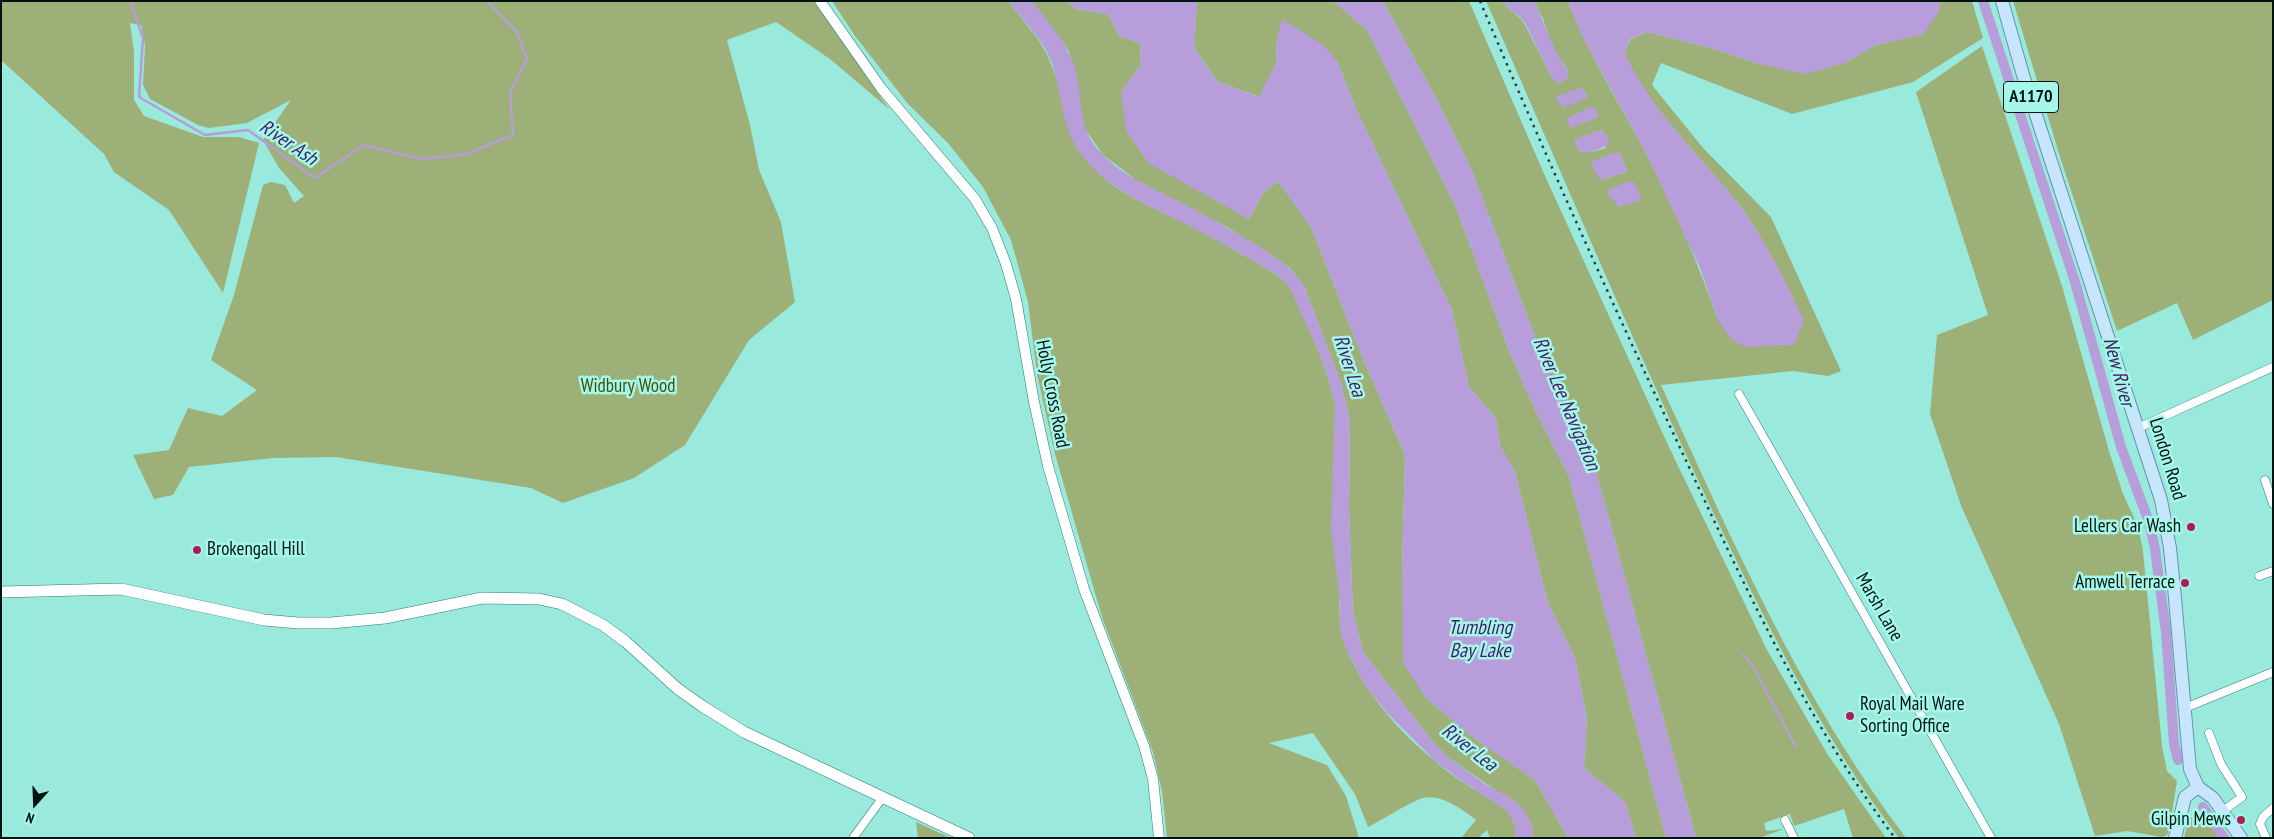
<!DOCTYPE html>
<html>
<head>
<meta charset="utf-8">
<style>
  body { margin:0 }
  #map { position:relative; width:2274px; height:839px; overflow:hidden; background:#99e9dd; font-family:"PT Sans Narrow",sans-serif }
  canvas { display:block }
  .frame { position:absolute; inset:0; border:2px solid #001512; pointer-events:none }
  .north { position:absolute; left:10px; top:779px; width:50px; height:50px; -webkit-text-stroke:4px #a6f7ea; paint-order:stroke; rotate:200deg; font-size:14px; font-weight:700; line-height:20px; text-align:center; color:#001512 }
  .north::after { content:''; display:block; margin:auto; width:18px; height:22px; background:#001512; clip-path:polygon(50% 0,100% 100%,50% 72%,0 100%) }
</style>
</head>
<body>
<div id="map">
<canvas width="2274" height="839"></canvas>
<div class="frame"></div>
<div class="north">N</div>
</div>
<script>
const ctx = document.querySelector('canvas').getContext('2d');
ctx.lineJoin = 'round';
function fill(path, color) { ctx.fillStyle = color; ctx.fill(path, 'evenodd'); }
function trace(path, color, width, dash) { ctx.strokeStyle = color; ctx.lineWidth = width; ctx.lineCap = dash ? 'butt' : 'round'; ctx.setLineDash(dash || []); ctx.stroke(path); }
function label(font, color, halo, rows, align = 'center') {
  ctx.font = font + ' "PT Sans Narrow",sans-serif'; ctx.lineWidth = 5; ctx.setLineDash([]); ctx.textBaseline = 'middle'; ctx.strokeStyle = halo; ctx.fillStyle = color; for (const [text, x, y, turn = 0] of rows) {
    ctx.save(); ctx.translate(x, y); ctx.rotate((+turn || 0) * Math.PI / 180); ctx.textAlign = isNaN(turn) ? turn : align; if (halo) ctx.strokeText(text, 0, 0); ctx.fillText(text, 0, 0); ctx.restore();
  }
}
const green = new Path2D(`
  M1,1h813l75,108 -59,-50 -54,-37 -49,18 23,85 9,45 22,52 14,80 -46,38 -64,105 -51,33 -71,25 -32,-15 -195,-31 -63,1 -84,9 -16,28 -19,4 -21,-44 36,-5 19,-42 34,8 35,-26 -46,-30 23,-65 29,-110 8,-3 14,3 9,18 10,-7 -25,-28 -16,-28 28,-40 -44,23 -38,5 -11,-3 -48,-26 -7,-14 2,-39 -4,-21 -11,-2 4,29v48l10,16 59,21h36l20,6 -36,150 -54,-83 -55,-38 -10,-18 -103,-94z
  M832,1h176l30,38 10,17 8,21 43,97 19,15 21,12 58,28 64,36 17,11 12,11 6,12 26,61 13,42 5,227c18,64 71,117 124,154 14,10 31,16 42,27 8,7 11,18 9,28h-25l-3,-8 -9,8h-17l15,-18c-13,-10 -34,-26 -53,-22 -12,3 -42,23 -55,29l-13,-33 -42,-61 -44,10 58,22 19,31 13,42h-192l-5,-47 -9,-39 -51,-135 -47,-163 -18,-80 -9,-72 -17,-62 -28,-53 -35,-44 -40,-39 -53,-68z
  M1032,1h35l9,8 32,5 11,22 21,7 1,22 -20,27 86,103 42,24 14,-26 15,-12 33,46 50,127 44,101 -3,114 23,128 50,42 60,41 33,58h-35v-10l-36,-37 -47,-32 -17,-17 -70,-90 -10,-39 -4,-105 1,-88 -9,-37 -36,-95 -15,-20 -13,-9 -50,-32 -91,-47 -33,-25 -18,-26 -5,-19 -2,-19 -9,-40z
  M1197,1h136l34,29 88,175 53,143 26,60 35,69 97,361h-30l-11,-36 -41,-34 3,-50 -12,-60 -27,-55 -33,-131 -15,-26 -4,-28 -27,-31 -17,-77 -95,-199 -20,-50 -60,-23 -1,25 -16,34 -42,-15 -24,-34z
  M1383,1h86l76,175 123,269 99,205 61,105 58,83h-33l-9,-29 -50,17 -4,-12 -26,9 2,8 18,-2 -25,9h-63l-102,-374 -40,-78 -82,-215 -34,-69z
  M1486,1h15l22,20 28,55 17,-6 -14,-19 -11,-32 -9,-18h34c21,54 51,102 78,152 28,54 52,110 72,167l76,-20c-19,-38 -39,-78 -67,-110 -36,-43 -79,-85 -103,-137l7,-14 16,-7 64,16 48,16 86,-1 31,-18 47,-11 17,-25v-8h32l11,37 -70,44 -121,32 -131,-51 -9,22 51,63 68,69 70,154 -13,5 -35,-5 -132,14c71,155 141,316 245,453h-7c-81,-107 -137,-223 -194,-343 -77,-163 -146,-329 -219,-494zM1601,130l3,2 2,16 -14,4h-13l-3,-13zM1620,153l7,19 -27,8z
  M2013,1h260v299l-80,40 -16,-37 -60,28 -56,-171z
  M1982,46l80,240 47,165 14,43 15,32 5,25 19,195 5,25 10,10 -8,50 -2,4 -5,2 -35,-6 -32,5 -36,-112 -97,-216 -32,-94 7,-79 51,-20 -72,-223z
  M2201,812l18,26h-35l5,-19z
  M916,822l35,16h-33z`);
const water = new Path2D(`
  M1008,1h24c15,20 34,40 42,64 11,35 -1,60 30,91 21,21 48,32 74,45 28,14 54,29 80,45 19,12 36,22 47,42l36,95 9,37 -1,88 4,105 10,39 70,90 17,17 35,25 24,13 12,9 8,12 4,10v10h-18v-13l-9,-15 -40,-26 -31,-23 -48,-48 -23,-29 -20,-40 -4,-15v-25l-9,-76 4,-126 -13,-42 -32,-72 -12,-12 -17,-11c-22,-12 -42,-24 -64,-35 -42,-23 -91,-38 -119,-80 -18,-27 -16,-64 -29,-94 -10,-20 -27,-37 -41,-55z
  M1067,1h130l-3,47 24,34 41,15 17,-34 1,-25 5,-19 40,25 15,17 20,50 95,199 17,77 27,31 4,28 15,26 33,131 27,55 12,60 -3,50 41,34 11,36h-68l-33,-58 -60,-41 -50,-42 -22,-34 -1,-94 3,-114 -44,-101 -50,-127 -33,-46 -15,12 -14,26 -101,-56 -22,-33 -5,-38 20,-27 -1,-22 -21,-7 -11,-22 -32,-5z
  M1333,1h50l55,101 34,69 82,215 40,78 102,374h-30l-97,-361 -35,-69 -26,-60 -53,-143 -88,-175z
  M1501,1h33c11,22 17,44 30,64 4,5 6,9 3,14l-4,3 -6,1 -6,-7 -27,-55z
  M1568,1h372v8l-16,25 -48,11 -31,18 -41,11 -45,-10 -48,-16 -64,-16 -17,7 -5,14c23,52 66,94 102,137 33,38 56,86 77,131l-10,24 -49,2 -14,-8 -13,-19 -18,-52 -53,-113 -64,-117z
  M1579,88h4l5,9 -24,11 -8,-9 1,-3z
  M1590,107l6,2 2,7 -1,2 -26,10 -5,-9z
  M1601,130l3,2 5,8v5l-17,7h-13l-5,-10 2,-3z
  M1617,152l3,1 7,19 -27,8 -8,-14v-5z
  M1629,181l5,1 7,15 -1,3 -21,7 -11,-13v-4z`);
const stream = new Path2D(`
  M130,1l13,37 -4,59 66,38 43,-5 67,48 49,-33 58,14 44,-5 47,-19 -3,-42 17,-34 -10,-27 -30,-31
  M1743,654l12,16 41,77`);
const canal = new Path2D(`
  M1983,1l92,281 46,165 28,75 6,27 11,83 8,112 4,16
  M2203,807l21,31`);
const minor = new Path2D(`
  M1739,394l252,444
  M2138,428l135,-61
  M2265,480l8,24
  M2259,576l14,-5
  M2185,708l88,-36
  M2209,733l12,31 21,33 -19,14
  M1785,820l9,18
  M853,838l30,-41
  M2266,838l-6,-14 3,-7 10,-9`);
const tertiary = new Path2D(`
  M820,1l61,87 94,111 17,29 14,36 10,35 18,103 14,64 36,123 60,157 9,33 6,59`);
const secondary = new Path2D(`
  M1,592l120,-3 143,31 34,3h33l54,-5 97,-20 57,1 23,5 41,21 23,17 52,47 24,17 42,26 225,106`);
const primary = new Path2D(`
  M2002,1l21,74 138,425 9,48 5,50 15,171 8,18 15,11 28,40
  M2175,838l10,-41 13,-10`);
const rail = new Path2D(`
  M1480,1c64,152 132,302 202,451 62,133 123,267 213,386`);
const markers = [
  [2191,527,5,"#ac1c56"],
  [197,550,5,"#ac1c56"],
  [2185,583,5,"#ac1c56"],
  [1850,716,5,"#ac1c56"],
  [2241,820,5,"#ac1c56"]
];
const shields = [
  [2031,97,55]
];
const shieldNames = [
  ["A1170",2031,97]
];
const parkNames = [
  ["Widbury Wood",628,387]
];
const streetNames = [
  ["Holly Cross Road",1052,394,79],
  ["London Road",2167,459,73],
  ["Marsh Lane",1879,607,60]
];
const poiNames = [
  ["Lellers Car Wash",2181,527],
  ["Brokengall Hill",207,550,"left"],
  ["Amwell Terrace",2175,583],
  ["Royal Mail Ware",1860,705,"left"],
  ["Sorting Office",1860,727,"left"],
  ["Gilpin Mews",2231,820]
];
const waterNames = [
  ["River Ash",288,143,34],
  ["River Lea",1349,366,72],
  ["New River",2118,372,75],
  ["River Lee Navigation",1566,404,67],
  ["Tumbling",1480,628],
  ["Bay Lake",1480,651],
  ["River Lea",1469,748,38]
];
fill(green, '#9cb077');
fill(water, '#b79dd9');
trace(stream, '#b79dd9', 2.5);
trace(canal, '#b79dd9', 10);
trace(minor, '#2a7e74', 9);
trace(tertiary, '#2a7e74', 11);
trace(secondary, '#2a7e74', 12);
trace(primary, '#6992ab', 14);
trace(minor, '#fff', 8);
trace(tertiary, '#fff', 10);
trace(secondary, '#fff', 11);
trace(primary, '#c7e6fe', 12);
trace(rail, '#22443f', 2.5, [2.5, 5]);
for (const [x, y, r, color] of markers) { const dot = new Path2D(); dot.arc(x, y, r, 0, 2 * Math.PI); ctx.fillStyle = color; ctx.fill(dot); trace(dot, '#a6f7ea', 2); }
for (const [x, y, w] of shields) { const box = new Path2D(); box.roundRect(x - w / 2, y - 15.5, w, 31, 4); ctx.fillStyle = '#a6f7ea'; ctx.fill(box); trace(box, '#001512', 1); }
label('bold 18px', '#001512', null, shieldNames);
label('19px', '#3f520a', '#a6f7ea', parkNames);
label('19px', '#001512', '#a6f7ea', streetNames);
label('19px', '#001512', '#a6f7ea', poiNames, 'right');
label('italic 20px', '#431f65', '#a6f7ea', waterNames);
</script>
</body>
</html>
